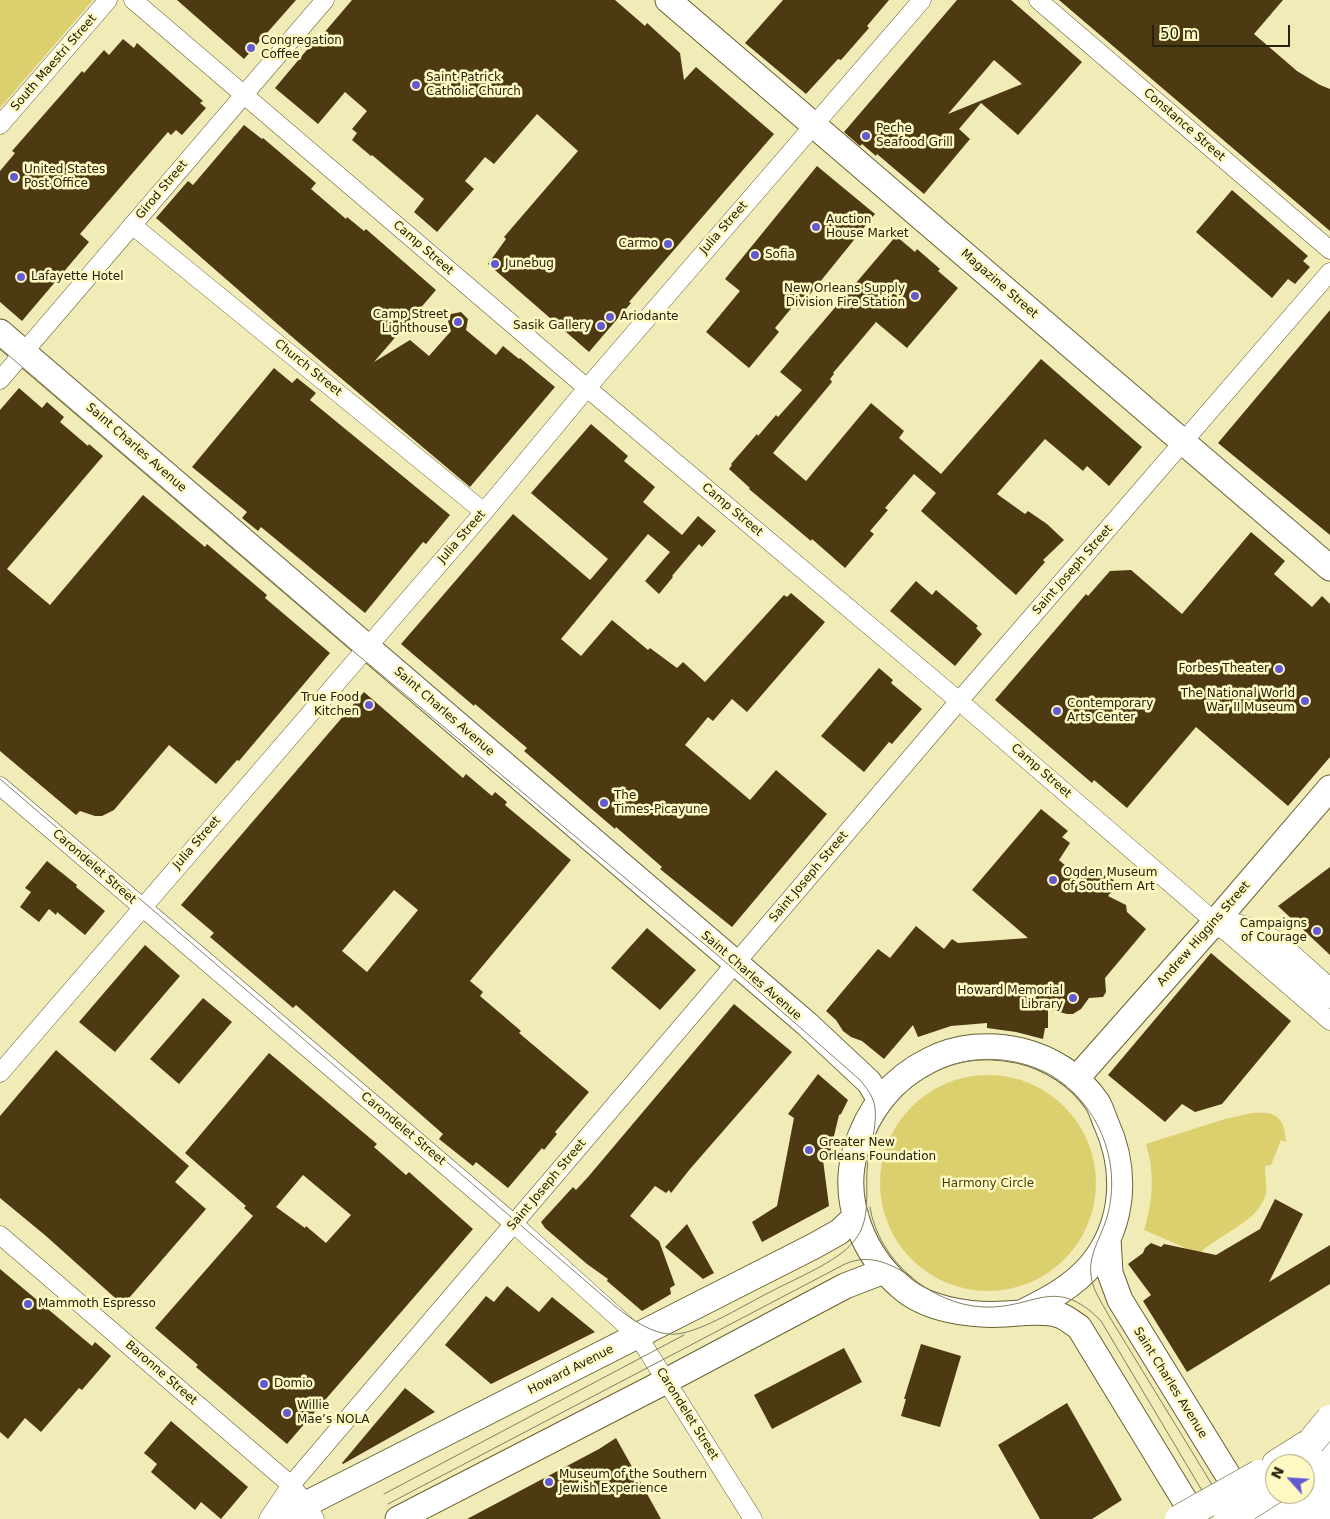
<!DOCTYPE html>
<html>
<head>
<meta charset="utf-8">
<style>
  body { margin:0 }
  #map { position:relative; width:1330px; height:1519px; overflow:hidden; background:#f1ebb7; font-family:"DejaVu Sans",sans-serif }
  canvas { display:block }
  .north { position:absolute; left:1265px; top:1454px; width:50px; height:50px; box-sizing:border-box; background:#fef8c3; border:1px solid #a7a27a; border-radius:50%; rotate:296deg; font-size:14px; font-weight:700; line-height:20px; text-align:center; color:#24210d }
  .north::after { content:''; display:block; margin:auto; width:18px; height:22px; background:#635ad3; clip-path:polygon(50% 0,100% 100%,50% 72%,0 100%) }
  .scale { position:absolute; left:1152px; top:25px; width:138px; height:22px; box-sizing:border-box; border:2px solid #24210d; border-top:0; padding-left:6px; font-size:15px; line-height:18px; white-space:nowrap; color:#24210d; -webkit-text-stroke:4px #fef8c3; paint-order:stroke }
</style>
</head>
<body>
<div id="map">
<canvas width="1330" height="1519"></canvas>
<div class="north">N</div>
<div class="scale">50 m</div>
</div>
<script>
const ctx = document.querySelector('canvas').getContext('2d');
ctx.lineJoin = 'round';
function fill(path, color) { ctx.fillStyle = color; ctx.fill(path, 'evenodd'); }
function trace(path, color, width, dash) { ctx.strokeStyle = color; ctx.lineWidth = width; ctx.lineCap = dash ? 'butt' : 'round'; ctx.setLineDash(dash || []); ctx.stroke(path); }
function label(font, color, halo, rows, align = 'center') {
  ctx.font = font + ' "DejaVu Sans",sans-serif'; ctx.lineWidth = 5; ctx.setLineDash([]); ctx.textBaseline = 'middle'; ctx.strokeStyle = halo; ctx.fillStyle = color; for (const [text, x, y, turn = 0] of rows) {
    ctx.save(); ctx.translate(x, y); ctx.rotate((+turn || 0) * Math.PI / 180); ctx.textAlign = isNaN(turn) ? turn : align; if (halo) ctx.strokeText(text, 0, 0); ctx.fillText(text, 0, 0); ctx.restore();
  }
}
const green = new Path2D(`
  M0,0h93l-93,108z
  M880 1183a108 108 0 1 1 216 0a108 108 0 1 1-216 0Z
  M1252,1113c25,-2 32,4 34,29l-5,-2 -10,25 -6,1c0,8 2,19 1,27 -7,32 -55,42 -73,68l-7,-13 -42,-18c9,-28 11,-58 2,-86l79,-25z`);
const building = new Path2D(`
  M177,0h119l-52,59z
  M352,0h263l30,26 2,-3 33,30 4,27 12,-13 78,67 -145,168 2,1 -42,49 -101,-88 18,-25 -2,-2 74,-86 -41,-37 -43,50 -9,-7 -20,24 9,8 -37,43 -23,-20 10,-13 -52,-44 -1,1 -19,-16 5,-7 -5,-4 15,-18 -22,-19 -27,32 -43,-36 46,-55 2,1z
  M783,0h106l-22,26 2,2 -28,32 -3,-1 -32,35 -61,-51z
  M957,0h54l71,62 -64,73 -37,-32 -22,26 11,10 -46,55 -47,-40 -1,2 -14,-12 -2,2 -16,-14zM994,60l28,24 -74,30z
  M1059,0h224l-29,34 43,37 23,14 10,4v142z
  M123,39l11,9 3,-5 66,58 -3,2 6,5 -24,27 -6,-5 -5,5 -3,-3 -88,102 9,8 -67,79 -22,-19v-131l15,-18 -3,-2 70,-80 2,2 20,-23 5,5z
  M244,125l18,14 1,-1 53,45 -5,6 35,30 1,-2 17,14 2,-2 70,61 -62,72 36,-22 19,16 22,-25 -3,-10 3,-7 10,-2 7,7 -2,11 30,25 7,-9 16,13 1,-1 35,29 -85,100 -172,-145 -142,-124 32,-37 5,4z
  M817,166l58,48 -77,95 -4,-4 -19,23 4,4 -30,36 -43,-36 34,-41 -15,-12z
  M1232,190l76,66 -5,5 7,6 -15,17 -7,-5 -16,19 -76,-66z
  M896,236l19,16 2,-3 23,20 -2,2 20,17 -51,60 -31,-26 -43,51 1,1 -4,5 2,3 -59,71 33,28 65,-78 33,28 -5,7 42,36 100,-115 101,88 -33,39 -22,-20 -4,5 -38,-32 -48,55 28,20 3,-3 19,13 17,16 -21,20 2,2 -29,33 -95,-84 15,-18 -22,-19 -29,34 3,2 -18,21 4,3 -29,34 -33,-29 -1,2 -62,-52 1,-1 -21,-19 3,-4 -1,-1 26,-30 1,2 18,-21 2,2 24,-27 -22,-18z
  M1330,310v225l-112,-92z
  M274,368l18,15 5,-5 19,15 -6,7 140,115 -24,29 -3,-2 -58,71 -104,-86 -3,4 -16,-13 5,-6 -55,-45z
  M19,388l23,20 5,-6 17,15 -4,5 28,24 1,-2 14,12 -96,113 43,36 93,-110 62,52 2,-3 60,51 -2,3 65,55 -91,108 -2,-1 -21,24 -47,-39 -55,65 -12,6h-7l-15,-5 -4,4 -76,-64v-341z
  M591,424l37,32 -4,5 31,26 -12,15 39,33 16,-19 18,15 -14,16 -3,-3 -27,32 1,1 -14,17 -14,-13 25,-29 -22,-18 -87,105 20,17 31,-36 36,30 2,-2 27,20 6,-6 22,20 79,-87 3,2 4,-4 34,29 -78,90 -15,-13 -19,22 -5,-4 -23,28 65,55 26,-30 51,44 -95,113 -72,-58 2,-2 -46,-40 -1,2 -91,-78 3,-3 -52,-44 -1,2 -73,-62 112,-130 77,66 18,-21 -77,-66z
  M1251,532l34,29 -11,13 38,33 10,-11 8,8v153l-42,49 -92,-79 -69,81 -33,-28 -2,3 -97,-83 91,-106 2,2 22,-25 21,-1 51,44z
  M916,581l16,14 4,-5 42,36 -2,2 6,6 -27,32 -65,-55z
  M879,668l14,12 -2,3 31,26 -30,35 -3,-2 -25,30 -43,-36z
  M364,692l99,86 3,-4 26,22 3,-4 12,10 -2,3 66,55 -101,121 13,11 -3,4 41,35 -2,2 70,59 -34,40 2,2 -13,16 -2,-2 -34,40 -32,-26 -3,4 -34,-27 4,-5 -147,-129 -3,3 -83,-71 4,-4 -33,-28zM394,890l24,20 -51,62 -25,-21z
  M1041,809l27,22 -6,6 8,6 -11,17 18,16 13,-7 24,11 -7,8 4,4 -3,4 18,9 1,7 19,17 -41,49 1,14 -3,5 -14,1 -8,11 -8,5h-6l-19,-5v19h-3l-2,11 -27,-7 -29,-4v-5l-36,3 -33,11 -5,-12 -29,34 -22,-18 -11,-4 -8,-6 -7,-11 -10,-9 52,-62 12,9 26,-32 28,23 8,-10 6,4 70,-5 -56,-48z
  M47,861l30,24 -1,2 29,24 -20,24 -28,-23 -1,3 -7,-6 -10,13 -19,-15 11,-15 -6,-4z
  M1330,867v88l-52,-49z
  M647,928l49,42 -36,40 -49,-42z
  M145,945l35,31 -65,76 -36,-30z
  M1211,953l80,68 -69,83 -27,8 -13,-8 -17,18 -57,-47z
  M203,998l29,24 -53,62 -29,-25z
  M734,1004l58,48 -102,117 -19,24 -2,-3 -3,3 -11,-7 -25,30 29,25 16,44 -5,3 1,6 -29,17 -35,-30 1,-2 -21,-15 -42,-36 -4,-6 32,-35 3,3 12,-13z
  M56,1050l133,116 -14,16 31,27 -83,96 -77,-69 -46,-38v-82z
  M269,1053l108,91 -3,3 32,28 3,-3 64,57 -186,215 -91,-77 2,-2 -43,-37 98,-112 -9,-8 2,-2 -61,-53zM303,1175l48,40 -25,28 -20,-17 -1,2 -29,-21z
  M818,1074l30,26 -7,14 -2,1 -11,46 -5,-1 6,46 -67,36 -10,-20 25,-16 17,-88 -6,-4z
  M1275,1199l28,15 -34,68 61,-37v39l-143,88 -44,-71 8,-6 -23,-31 15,-11 2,-5 6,-5 10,4 3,-3 52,11 44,-26z
  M687,1224l27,49 -11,6 -38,-32z
  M0,1269l92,77 3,-4 16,14 -29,34 -3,-2 -38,44 -16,-14 -17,21 -8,-7z
  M507,1286l32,26 13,-15 43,35 -104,52 -46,-39 41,-49 8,6z
  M921,1344l40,12 -21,71 -39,-11 5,-17h-2z
  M844,1348l18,34 -90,47 -18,-34z
  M405,1388l30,24 -92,52 -1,-1z
  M1067,1403l55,97 -30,19h-52l-42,-74z
  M171,1421l77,66 -27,32 -20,-17 -6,8 -44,-38 6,-8 -13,-11z
  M616,1438l45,81h-194l132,-70z`);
const street = new Path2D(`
  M133,0l454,388 372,313 371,320
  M1038,0l292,250
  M0,125l108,-125
  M132,225l352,287
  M0,380l325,-380
  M0,786l514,438 124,112 115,183
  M0,1073l484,-561 103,-124 335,-388
  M0,1235l291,250 15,19 9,15
  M268,1519l23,-34 668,-784 371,-429`);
const secondary = new Path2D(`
  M668,0l662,568
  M0,332l807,692 62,58 11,18
  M1076,1079l139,-157 115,-134
  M1108,1239l2,34 10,27 135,219
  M1021,1313c26,-13 52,-26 71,-49 33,-41 35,-95 14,-141 -3,-7 -5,-15 -9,-21 -36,-53 -112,-70 -167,-42 -39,19 -63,51 -75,92 -14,50 9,103 46,135 26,23 70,29 104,27 13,-1 43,-4 54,1 7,2 13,8 20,12l117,192
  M282,1519l24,-15 508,-258 25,-14 17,-16
  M398,1519l268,-138 179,-95 39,-15`);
const highway = new Path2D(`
  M1215,922l28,8 32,15 55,49
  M1276,1464l54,-34
  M1305,1470l25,-16
  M1271,1519l59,-39
  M1307,1519l23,-17`);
const tram = new Path2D(`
  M0,348l359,308 356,297 144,126c7,8 15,18 16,29 2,18 -4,35 -7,53 -4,26 5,58 -14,80 -16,21 -60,38 -84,51 -24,12 -67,39 -93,42 -23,2 -44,-14 -61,-27l-616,-528
  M876,1133c14,-31 40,-55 73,-67 30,-11 67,-8 96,6 52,27 78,89 62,145 -5,18 -19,38 -16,58 1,14 11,28 18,41l124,203
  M870,1207c8,53 61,98 114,100 51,2 71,-33 117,14l118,198
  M384,1494l300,-159
  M388,1504l457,-240c25,-11 46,0 67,13`);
const highwayBridge = new Path2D(`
  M1311,1442l19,-23
  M1179,1519l80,-45
  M1228,1519l47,-30`);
const markers = [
  [251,48,5,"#635ad3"],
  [416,85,5,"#635ad3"],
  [866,136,5,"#635ad3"],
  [14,177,5,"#635ad3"],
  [816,227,5,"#635ad3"],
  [668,244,5,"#635ad3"],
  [755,255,5,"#635ad3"],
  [495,264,5,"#635ad3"],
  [21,277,5,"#635ad3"],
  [915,296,5,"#635ad3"],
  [610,317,5,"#635ad3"],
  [458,322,5,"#635ad3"],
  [601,326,5,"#635ad3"],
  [1279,669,5,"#635ad3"],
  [1305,701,5,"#635ad3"],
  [369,705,5,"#635ad3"],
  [1057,711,5,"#635ad3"],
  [604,803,5,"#635ad3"],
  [1053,880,5,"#635ad3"],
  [1317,931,5,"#635ad3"],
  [1073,998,5,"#635ad3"],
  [809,1150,5,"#635ad3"],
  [28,1304,5,"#635ad3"],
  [264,1384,5,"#635ad3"],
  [287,1413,5,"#635ad3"],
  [549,1482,5,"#635ad3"]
];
const poiNames = [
  ["Congregation",261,41],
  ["Coffee",261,55],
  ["Saint Patrick",426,78],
  ["Catholic Church",426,92],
  ["Peche",876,129],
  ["Seafood Grill",876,143],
  ["United States",24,170],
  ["Post Office",24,184],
  ["Auction",826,220],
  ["House Market",826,234],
  ["Carmo",658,244,"right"],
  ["Sofia",765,255],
  ["Junebug",505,264],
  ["Lafayette Hotel",31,277],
  ["New Orleans Supply",905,289,"right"],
  ["Division Fire Station",905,303,"right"],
  ["Camp Street",448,315,"right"],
  ["Lighthouse",448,329,"right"],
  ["Ariodante",620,317],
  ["Sasik Gallery",591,326,"right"],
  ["Forbes Theater",1269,669,"right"],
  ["The National World",1295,694,"right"],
  ["War II Museum",1295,708,"right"],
  ["True Food",359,698,"right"],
  ["Kitchen",359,712,"right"],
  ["Contemporary",1067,704],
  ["Arts Center",1067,718],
  ["The",614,796],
  ["Times-Picayune",614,810],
  ["Ogden Museum",1063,873],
  ["of Southern Art",1063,887],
  ["Campaigns",1307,924,"right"],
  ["of Courage",1307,938,"right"],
  ["Howard Memorial",1063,991,"right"],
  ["Library",1063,1005,"right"],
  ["Greater New",819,1143],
  ["Orleans Foundation",819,1157],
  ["Mammoth Espresso",38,1304],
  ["Domio",274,1384],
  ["Willie",297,1406],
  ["Mae’s NOLA",297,1420],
  ["Museum of the Southern",559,1475],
  ["Jewish Experience",559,1489]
];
const streetNames = [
  ["South Maestri Street",54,63,-49],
  ["Constance Street",1184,125,41],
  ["Girod Street",162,190,-50],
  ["Julia Street",724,228,-49],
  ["Camp Street",423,248,41],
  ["Magazine Street",999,284,41],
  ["Church Street",308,368,39],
  ["Saint Charles Avenue",136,448,41],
  ["Camp Street",732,510,40],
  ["Julia Street",462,537,-49],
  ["Saint Joseph Street",1073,570,-49],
  ["Saint Charles Avenue",444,712,41],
  ["Camp Street",1041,771,41],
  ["Julia Street",197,843,-49],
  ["Carondelet Street",94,867,41],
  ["Saint Joseph Street",809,877,-50],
  ["Andrew Higgins Street",1204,934,-49],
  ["Saint Charles Avenue",751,976,41],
  ["Carondelet Street",403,1129,40],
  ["Saint Joseph Street",547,1185,-50],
  ["Howard Avenue",571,1370,-27],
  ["Baronne Street",161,1373,41],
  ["Saint Charles Avenue",1170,1383,58],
  ["Carondelet Street",687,1414,58]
];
const parkNames = [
  ["Harmony Circle",988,1184]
];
fill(green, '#dccf6e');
fill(building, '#4d3a13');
trace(street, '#686131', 19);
trace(secondary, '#686131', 27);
trace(highway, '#686131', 29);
trace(street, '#fff', 18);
trace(secondary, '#fff', 25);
trace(highway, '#fff', 28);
trace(tram, '#837f5c', 1);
trace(highwayBridge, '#686131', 29, []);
trace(highwayBridge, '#fff', 28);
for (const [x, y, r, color] of markers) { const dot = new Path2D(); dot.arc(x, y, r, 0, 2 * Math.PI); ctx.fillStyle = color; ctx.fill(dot); trace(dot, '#fef8c3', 2); }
label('12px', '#24210d', '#fef8c3', poiNames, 'left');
label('12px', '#24210d', '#fef8c3', streetNames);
label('12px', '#453e04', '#fef8c3', parkNames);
</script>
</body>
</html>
